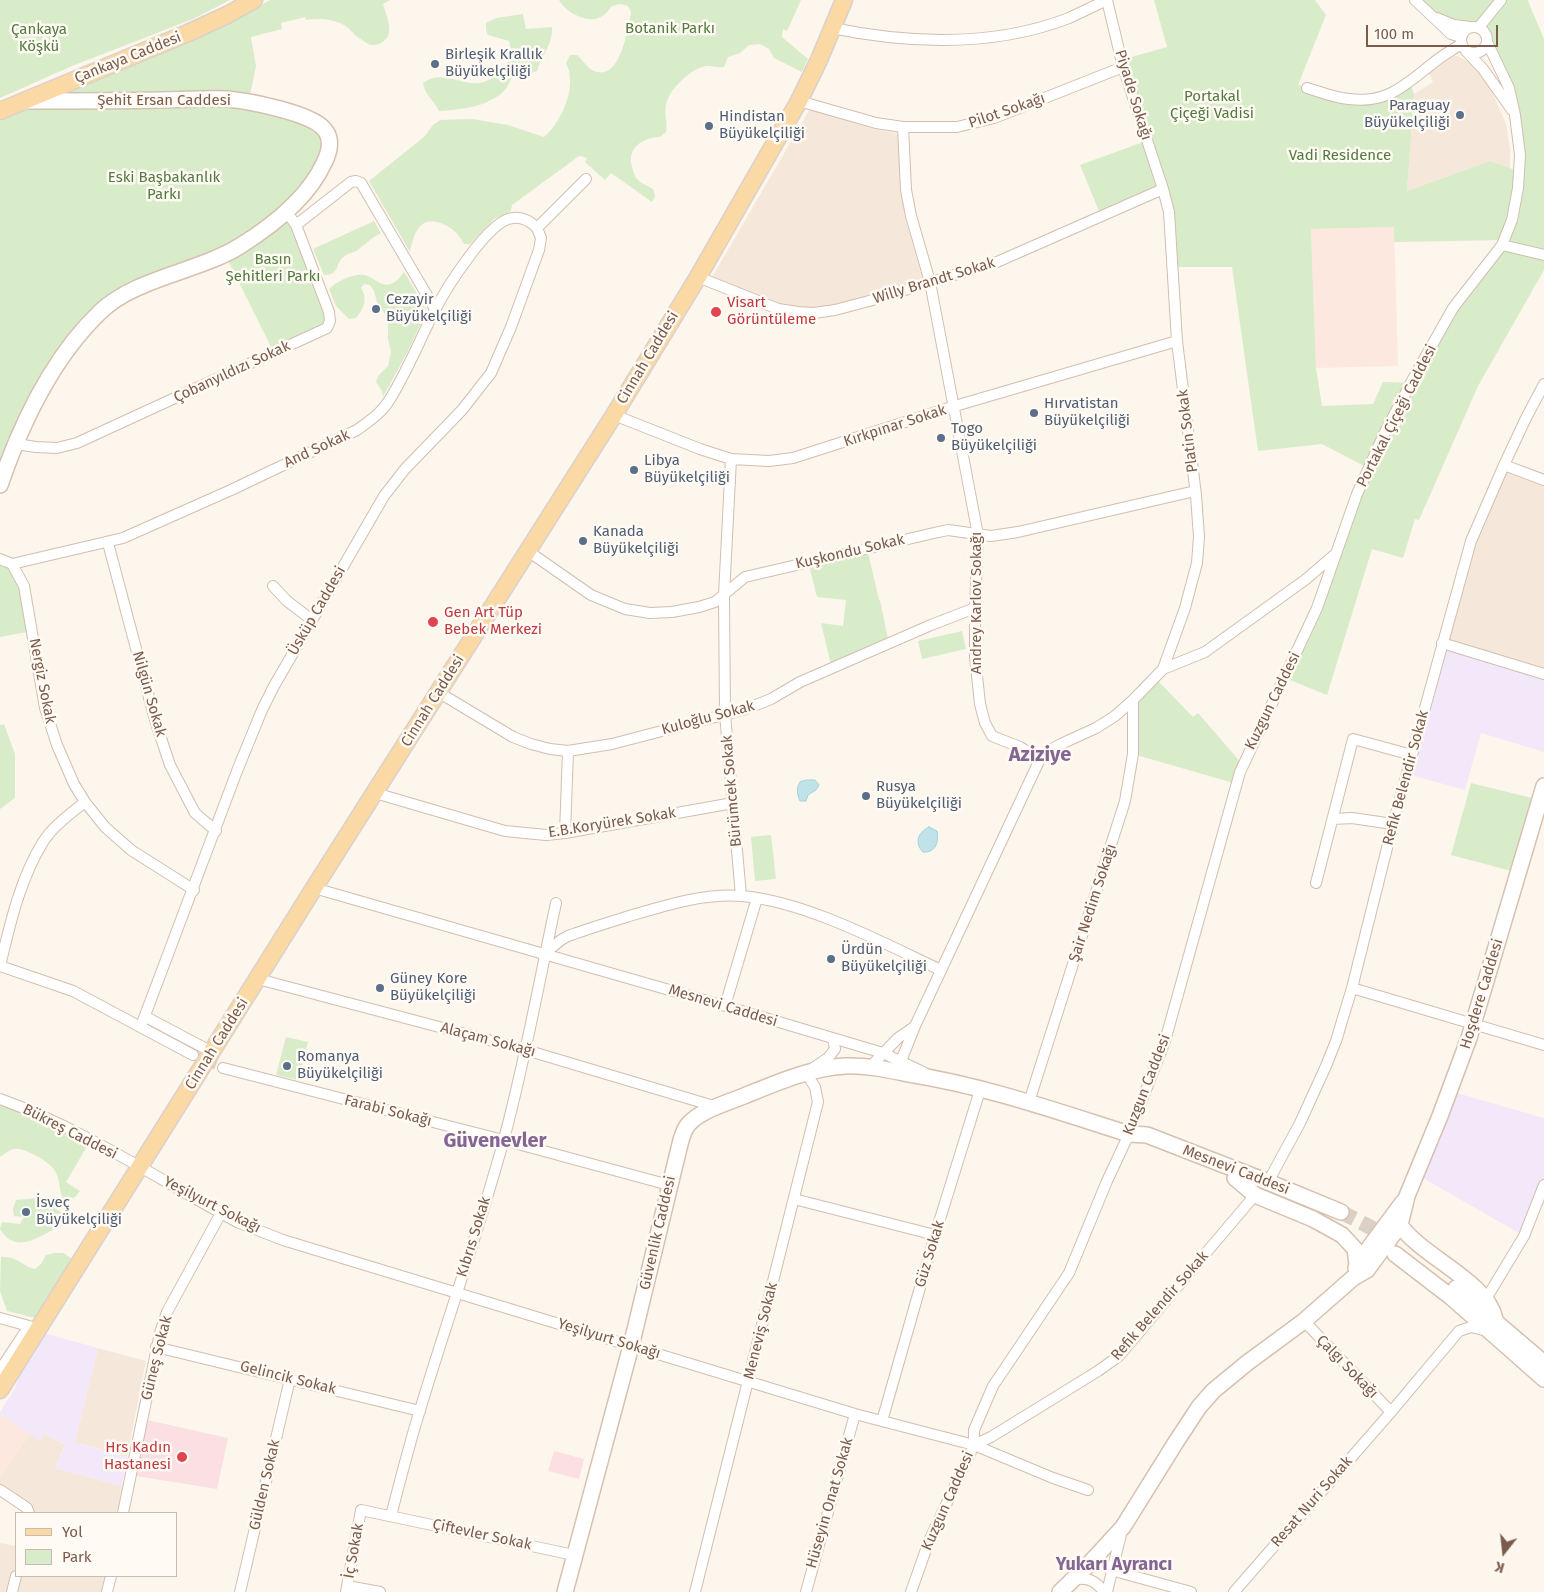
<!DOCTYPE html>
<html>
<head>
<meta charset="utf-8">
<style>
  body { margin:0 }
  #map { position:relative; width:1544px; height:1592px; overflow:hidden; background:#fdf6ec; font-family:"Fira Sans",sans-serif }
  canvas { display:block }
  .legend { position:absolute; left:15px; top:1512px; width:162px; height:65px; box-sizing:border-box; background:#fffaf3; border:1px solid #cabbb1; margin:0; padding:6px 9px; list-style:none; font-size:15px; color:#7a5c4d }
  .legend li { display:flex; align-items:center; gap:10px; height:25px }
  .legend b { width:25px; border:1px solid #cabbb1 }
  .north { position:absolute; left:1479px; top:1527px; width:50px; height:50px; -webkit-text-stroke:4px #fffaf3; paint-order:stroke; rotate:196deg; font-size:14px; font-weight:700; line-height:20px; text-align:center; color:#7a5c4d }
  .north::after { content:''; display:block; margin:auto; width:18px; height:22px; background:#7a5c4d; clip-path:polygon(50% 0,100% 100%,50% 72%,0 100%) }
  .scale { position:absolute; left:1366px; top:25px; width:132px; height:22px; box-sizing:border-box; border:2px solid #7a5c4d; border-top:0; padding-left:6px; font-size:15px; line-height:18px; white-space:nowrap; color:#7a5c4d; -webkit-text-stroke:4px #fffaf3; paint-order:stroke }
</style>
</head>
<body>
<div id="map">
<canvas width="1544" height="1592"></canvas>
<ul class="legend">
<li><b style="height:6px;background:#fbd9a5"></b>Yol</li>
<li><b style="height:14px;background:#d8ecc9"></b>Park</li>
</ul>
<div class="north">K</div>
<div class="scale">100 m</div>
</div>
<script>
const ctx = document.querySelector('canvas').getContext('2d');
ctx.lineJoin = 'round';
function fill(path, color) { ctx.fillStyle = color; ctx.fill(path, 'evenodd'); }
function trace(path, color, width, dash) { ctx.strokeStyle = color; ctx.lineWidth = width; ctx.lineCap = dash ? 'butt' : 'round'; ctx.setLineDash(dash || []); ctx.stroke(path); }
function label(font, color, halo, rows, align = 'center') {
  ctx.font = font + ' "Fira Sans",sans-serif'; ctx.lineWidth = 5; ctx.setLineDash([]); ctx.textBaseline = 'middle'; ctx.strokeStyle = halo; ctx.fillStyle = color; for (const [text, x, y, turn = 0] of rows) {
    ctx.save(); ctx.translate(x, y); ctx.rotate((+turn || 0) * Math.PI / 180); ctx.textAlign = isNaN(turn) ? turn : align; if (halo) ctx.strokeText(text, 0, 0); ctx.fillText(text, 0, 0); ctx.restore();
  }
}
const residential = new Path2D(`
  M1452,56h6l11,6 16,16 6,11 15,35 4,25v19l-20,-7 -83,30 7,-97 19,-12 -4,-10z
  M810,109l64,20 26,5 1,56 4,28 18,62 -89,26 -20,3 -24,-1 -79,-29z
  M1504,465l40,15v194l-102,-31 29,-102z
  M98,1348l48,13 -19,96 -52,-15z
  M45,1433l20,12 -10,23 67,18 -5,27h-84l-33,-27v-10l30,-42 10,7z
  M0,1543l16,3v17l-7,29h-9z
  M19,1576h88l-4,16h-88z`);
const commercial = new Path2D(`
  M1394,227l4,139 -82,2 -5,-139z
  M0,1414l30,20 -30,42z`);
const education = new Path2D(`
  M1442,643l102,31v78l-63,-19 -16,57 -58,-16z
  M1450,1091l94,27v67l-20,51 -108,-62z
  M40,1332l58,16 -23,94 52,15 -5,29 -67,-18 10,-23 -20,-12 -5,8 -40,-27v-2l15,-24 3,-8v-7z`);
const medical = new Path2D(`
  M147,1420l81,18 -11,51 -81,-13z
  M554,1451l30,8 -5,20 -31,-8z`);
const green = new Path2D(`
  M0,0h230l-37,19 -121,47 -72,32z
  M270,0h120l-7,4c4,15 14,32 -4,40 -4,1 -8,2 -11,0 -4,-3 -9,-6 -13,-9 -3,-3 -7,-8 -11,-10 -11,-6 -26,-7 -38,-5l-1,-3 -24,6 1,6 -31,8 5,29 -6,29 51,20 29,31 -44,65 44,110 -56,32 -49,-99 -85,32 -58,46 -82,139v-360l241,-94z
  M559,0h242l-14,31 -4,-2 -1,8 26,22 -6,13 -28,-14 -5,-9 -9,-5 -11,1 -9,8 -12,4 -4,10c-6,1 -10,-1 -16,-1 -15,0 -40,24 -42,39 -2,9 2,18 0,27l-6,5c-16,0 -34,11 -28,30 1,3 2,8 4,11 4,5 12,8 17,11l2,7 -3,6 -41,-29 -6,7 -20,-18 2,-4 -8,-2 -67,49 -1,6 -17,8 -24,25h-6c-4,-8 -10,-15 -19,-19 -24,-12 -31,7 -35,27l-41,-71 55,-44 9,-12 7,-5 32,-1 36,6 36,12c18,-15 34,-52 22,-74l4,-8h7c6,5 10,13 17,16 27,11 34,-44 37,-59l-3,-6 -8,-2 -8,2c-3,3 -5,7 -8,9 -14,11 -38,-2 -45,-15z
  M1154,0h161l11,15 -28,70 68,15 44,-18 4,12 -7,97 83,-30 20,7 10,6 -5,-59 -30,-82 -2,-3 -29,-5 -39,-25h114l-1,1 16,38v231l-66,116 -59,134 -4,-1 -12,39 -31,-9 -45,146 -42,-17 83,-210 -46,-24 -64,7 -26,-184h-58l-11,-78 -62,27 -21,-51 66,-24 -25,-81 46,-13zM1394,227v15l110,-2 -51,69 -42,74 -28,-1 -10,22 -51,2 -6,-38 -5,-139z
  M523,14l3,15 26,-2c1,17 -10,28 -15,44l-6,2 -6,-5c-14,3 -14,17 -23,25 -19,15 -40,16 -63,18 -5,-11 -15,-17 -16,-28 23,-17 45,10 67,-4 4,-3 8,-7 12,-11 9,-8 10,-15 7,-27l-21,-6 -2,-5v-7l10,-5z
  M374,221l7,12c-10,5 -16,12 -25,18 -4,2 -8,2 -11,5 -11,7 -4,19 -21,19l-11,-26z
  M404,272l23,38 -18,39 -26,48 -1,-6 -6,-9 2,-6 10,-10 3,-14 -3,-13v-20l-11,-17 -3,-11 -4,-6 -6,-1 -3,4c7,11 3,20 -5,30l-7,1 -13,-13 -7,-17c8,-8 24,-16 36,-14 9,2 17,14 28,8 5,-2 8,-8 11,-11z
  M867,548l12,52h1l9,44 -57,25 -11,-46 22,3 3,-26 -29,-3 -9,-36z
  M0,559l12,5 12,22 8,45 -32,6z
  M962,631l4,18 -44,10 -4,-18z
  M1155,678l38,39 5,-4 45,52 -6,19 -104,-30v-54z
  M4,724l11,30v44l-15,11v-84z
  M1471,783l69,17 -21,73 -68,-18z
  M771,835l5,44 -21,2 -4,-44z
  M286,1037l22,5 -10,38 -22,-5z
  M0,1106c24,2 66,26 89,37l-23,39 14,9 -5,6 -11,4c-6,-11 -3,-20 -9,-30 -5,-9 -31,-24 -41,-22 -5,1 -10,5 -14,8z
  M39,1198l22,14 2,9 -1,5c-22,8 -45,31 -62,3l2,-7 18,2 4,-7 -10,-1 -1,-7 3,-9z
  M54,1253h9l8,5 -32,61 -32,-8 -7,-20 1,-34c17,-1 21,9 34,12l6,-5 5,-9z`);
const water = new Path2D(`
  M807,780h8l4,5 -3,5 -8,5 -2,6h-6c-3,-7 -4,-13 0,-19z
  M929,827l8,4c2,11 -1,22 -14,21 -9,-9 -5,-20 6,-25z`);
const minorTunnel = new Path2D(`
  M193,1055l30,13`);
const secondaryTunnel = new Path2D(`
  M1341,1212l29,15 31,18`);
const minor = new Path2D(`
  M1107,0l16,67 40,122 6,23 8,129 19,154 3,42 -2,26 -12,45 -22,61
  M1415,0l36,34 10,3
  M1437,18l17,7 16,2
  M1461 40a13 13 0 1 1 26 0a13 13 0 1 1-26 0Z
  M1479,27l22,-27
  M832,28c78,16 162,19 237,-10 13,-6 25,-12 38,-18
  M1466,51l17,18 29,41
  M1307,88c14,4 28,10 42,11 38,5 56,-14 83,-35 9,-8 19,-13 29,-20
  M799,101l77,22 27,4h54l37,-9 129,-51
  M903,127l3,63 5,26 19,66 48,253 -3,73v49l5,47 5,19 7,13 28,11 20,12
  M296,225l55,-43 5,-1 5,2 74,126
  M537,228l49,-49
  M1502,245l42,10
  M698,277l80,32 20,3 16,1 21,-3 34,-9 128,-39 166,-73
  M614,415l86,34 31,10 38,2 24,-3 162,-52 222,-65
  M16,444l20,3 21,1 20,-5 250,-115 3,-7 -1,-9 -33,-87 -10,-14
  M731,459l-7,136 1,119 16,182
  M1504,465l40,15
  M108,543l47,177 15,45 25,48 21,18
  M528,551l63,44 34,14 25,4 22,-1 27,-5 16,-5 30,-25 189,-44 14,-3 43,6 27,-4 177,-41
  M0,559l12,5 111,-26 108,-48 126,-60c12,-9 25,-17 33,-31 18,-29 30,-60 45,-89 11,-21 54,-91 78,-92 9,-1 18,4 24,10
  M12,564l12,22 21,122 12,37 17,39 11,18 20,25 26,23 63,40
  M273,586l14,15 25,19
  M1442,643l102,31
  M438,692l75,45 18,7 19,5 18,2 44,-7 134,-35 25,-10 29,-17 131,-57 44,-17
  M375,793l130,38 41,4 19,-2 168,-30
  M1333,819l19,-1 41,6
  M565,833l3,-82
  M1316,883l37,-144 59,16
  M314,888l411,118 158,47 42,20
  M544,954l17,-14 7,-4c19,-7 39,-13 58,-19 37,-11 76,-24 116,-21 65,6 139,46 199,74
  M0,966l73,25 120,64
  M0,966c10,-42 20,-87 43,-124 10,-16 27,-28 42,-40
  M258,979l268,71 191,57
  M1352,988l192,57
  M725,1006l32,-108
  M146,1017l66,35
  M141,1026l96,-255 25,-61 12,-24 110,-190 21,-27 57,-59 29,-37 20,-46 28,-77 2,-12 -4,-10
  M870,1067l28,-29 16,-11
  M223,1068l280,72 166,45
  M895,1071l6,-10 14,-35 125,-267 10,-9 11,-6 35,-16 19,-12 18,-16 30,-31 42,-17 100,-72 28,-24
  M0,1099c78,28 149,74 221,114l16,9 46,18 572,174 119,31 79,33 35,12
  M1029,1102l96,-301 8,-47v-54
  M1268,1182l32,-59 26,-57 10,-25 16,-53 41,-164 78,-283 33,-76 22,-47 18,-34
  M794,1199l141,36
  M1486,1299l38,-63 20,-51
  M0,1318l29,8 -29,44
  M1304,1321l87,91
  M156,1347l264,64
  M882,1421l53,-186 46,-148
  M974,1445l17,-8 107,-66 21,-15 136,-161
  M0,1490l27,18 2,5
  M123,1513l37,-180 7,-21 54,-99
  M391,1516c9,-35 18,-71 29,-106 27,-90 59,-179 84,-271 21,-78 35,-157 52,-236
  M1111,1570l80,22
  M1074,1579c15,-1 21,1 30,13
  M347,1586l33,6
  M12,1592l4,-16
  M107,1592l4,-16
  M240,1592l50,-213
  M346,1592l15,-82 213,45
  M695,1592l123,-490 -3,-15 -9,-14 22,-15 7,-9 -2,-10
  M806,1592l49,-178
  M911,1592l18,-51 45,-96v-15l19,-44 76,-113 38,-92 22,-47 36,-93 75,-269 77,-164 40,-114 28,-62 28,-53 40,-71 49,-63 10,-25 6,-32 2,-33 -5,-40 -6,-27 -22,-46
  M1107,1592l15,-62
  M1234,1592l157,-180 68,-81 12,-4 16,4`);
const secondary = new Path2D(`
  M0,485c21,-61 52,-127 100,-173 35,-34 98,-40 140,-66 32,-20 68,-48 84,-83 5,-10 9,-24 0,-34 -13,-16 -75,-28 -97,-30 -21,-1 -44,1 -66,1 -45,1 -90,1 -135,1
  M1235,1178l20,17 58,24 29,16 13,14 2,15
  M1400,1225c22,32 87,56 95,94
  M1395,1254l56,43 93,82
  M1356,1268l1,-4 46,-62
  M1456,1288l88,75
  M565,1592l66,-246 50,-206c2,-5 3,-10 6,-14 11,-15 40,-23 57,-30 32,-13 66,-28 101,-30 22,-1 44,4 64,8 76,12 147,37 220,60l18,1 121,47 73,30
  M1060,1592l27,-26 36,-39 53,-85 23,-35 14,-16 34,-28 57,-42 49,-43 14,-8 33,-45 7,-29 33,-80 29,-78 75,-252`);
const primary = new Path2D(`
  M0,111l188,-78 39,-18 27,-15
  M0,1390l314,-502 300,-473 84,-138 101,-176 20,-41 25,-60`);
const markers = [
  [435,64,5,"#5c6f8a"],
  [1460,115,5,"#5c6f8a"],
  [709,126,5,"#5c6f8a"],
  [376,309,5,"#5c6f8a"],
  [716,312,6,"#e0444e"],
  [1034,413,5,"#5c6f8a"],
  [941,438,5,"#5c6f8a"],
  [634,470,5,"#5c6f8a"],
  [583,541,5,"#5c6f8a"],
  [433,622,6,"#e0444e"],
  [866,796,5,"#5c6f8a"],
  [831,959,5,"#5c6f8a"],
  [380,988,5,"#5c6f8a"],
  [287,1066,5,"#5c6f8a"],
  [26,1212,5,"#5c6f8a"],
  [182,1457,6,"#e0444e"]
];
const parkNames = [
  ["Botanik Parkı",670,29],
  ["Çankaya",39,30],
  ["Köşkü",39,47],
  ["Portakal",1212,97],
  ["Çiçeği Vadisi",1212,114],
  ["Vadi Residence",1340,156],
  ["Eski Başbakanlık",164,178],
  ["Parkı",164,195],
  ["Basın",273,260],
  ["Şehitleri Parkı",273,277]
];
const serviceNames = [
  ["Birleşik Krallık",445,55],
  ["Büyükelçiliği",445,72],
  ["Paraguay",1450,106,"right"],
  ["Büyükelçiliği",1450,123,"right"],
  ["Hindistan",719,117],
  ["Büyükelçiliği",719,134],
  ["Cezayir",386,300],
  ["Büyükelçiliği",386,317],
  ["Hırvatistan",1044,404],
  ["Büyükelçiliği",1044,421],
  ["Togo",951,429],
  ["Büyükelçiliği",951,446],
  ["Libya",644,461],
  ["Büyükelçiliği",644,478],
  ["Kanada",593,532],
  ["Büyükelçiliği",593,549],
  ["Rusya",876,787],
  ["Büyükelçiliği",876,804],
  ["Ürdün",841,950],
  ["Büyükelçiliği",841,967],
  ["Güney Kore",390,979],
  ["Büyükelçiliği",390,996],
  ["Romanya",297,1057],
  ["Büyükelçiliği",297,1074],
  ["İsveç",36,1203],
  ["Büyükelçiliği",36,1220]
];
const streetNames = [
  ["Çankaya Caddesi",128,58,-22],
  ["Piyade Sokağı",1133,95,73],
  ["Şehit Ersan Caddesi",164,101],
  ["Pilot Sokağı",1007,111,-19],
  ["Willy Brandt Sokak",934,281,-17],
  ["Cinnah Caddesi",648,358,-59],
  ["Çobanyıldızı Sokak",232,372,-25],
  ["Portakal Çiçeği Caddesi",1397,416,-63],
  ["Kırkpınar Sokak",895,426,-18],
  ["Platin Sokak",1188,431,-97],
  ["And Sokak",317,449,-25],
  ["Kuşkondu Sokak",850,552,-13],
  ["Andrey Karlov Sokağı",977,603,-90],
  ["Üsküp Caddesi",317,611,-60],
  ["Nergiz Sokak",42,681,79],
  ["Nilgün Sokak",149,694,74],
  ["Cinnah Caddesi",433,701,-58],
  ["Kuzgun Caddesi",1273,701,-64],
  ["Kuloğlu Sokak",708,718,-15],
  ["Refik Belendir Sokak",1406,778,-75],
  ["Bürümcek Sokak",732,791,-95],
  ["E.B.Koryürek Sokak",612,823,-9],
  ["Şair Nedim Sokağı",1093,903,-72],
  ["Hoşdere Caddesi",1482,994,-73],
  ["Mesnevi Caddesi",723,1006,17],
  ["Alaçam Sokağı",488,1040,15],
  ["Cinnah Caddesi",217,1044,-58],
  ["Kuzgun Caddesi",1147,1085,-69],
  ["Farabi Sokağı",388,1111,14],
  ["Bükreş Caddesi",70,1132,27],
  ["Mesnevi Caddesi",1236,1170,21],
  ["Yeşilyurt Sokağı",212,1205,27],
  ["Güvenlik Caddesi",658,1233,-77],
  ["Kıbrıs Sokak",474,1237,-73],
  ["Güz Sokak",930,1254,-73],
  ["Refik Belendir Sokak",1160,1306,-49],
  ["Meneviş Sokak",761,1331,-76],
  ["Yeşilyurt Sokağı",609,1339,17],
  ["Güneş Sokak",157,1358,-76],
  ["Çalgı Sokağı",1347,1367,46],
  ["Gelincik Sokak",288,1378,14],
  ["Gülden Sokak",265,1485,-77],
  ["Kuzgun Caddesi",948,1501,-66],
  ["Resat Nuri Sokak",1312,1502,-49],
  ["Hüseyin Onat Sokak",830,1503,-74],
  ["Çiftevler Sokak",482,1535,12],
  ["İç Sokak",354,1551,-80]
];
const healthNames = [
  ["Visart",727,303],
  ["Görüntüleme",727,320],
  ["Gen Art Tüp",444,613],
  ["Bebek Merkezi",444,630],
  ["Hrs Kadın",171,1448,"right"],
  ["Hastanesi",171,1465,"right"]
];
const quarterNames = [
  ["Yukarı Ayrancı",1114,1565]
];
const districtNames = [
  ["Aziziye",1040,755],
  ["Güvenevler",495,1141]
];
fill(residential, '#f5e8da');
fill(commercial, '#fde8e0');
fill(education, '#f3e8fa');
fill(medical, '#fbdfe3');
fill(green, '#d8ecc9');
fill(water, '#bfe3e8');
trace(water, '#a5d3da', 1);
trace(minorTunnel, '#dcd0c4', 10, [10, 5]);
trace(secondaryTunnel, '#dcd0c4', 15, [15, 8]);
trace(minor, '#d1beb0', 12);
trace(secondary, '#d6c0b0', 18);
trace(primary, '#dad1cd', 19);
trace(minor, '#fff', 10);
trace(secondary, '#fff', 15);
trace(primary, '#fbd9a5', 16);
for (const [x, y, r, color] of markers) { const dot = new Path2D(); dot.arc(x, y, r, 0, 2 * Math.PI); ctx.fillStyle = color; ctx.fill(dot); trace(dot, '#fffaf3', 2); }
label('15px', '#537a41', '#fffaf3', parkNames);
label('15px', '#4e5e75', '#fffaf3', serviceNames, 'left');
label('15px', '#7a5c4d', '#fffaf3', streetNames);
label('15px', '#be3a42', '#fffaf3', healthNames, 'left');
label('bold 18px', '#846695', '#fffaf3', quarterNames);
label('bold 20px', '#846695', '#fffaf3', districtNames);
</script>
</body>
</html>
